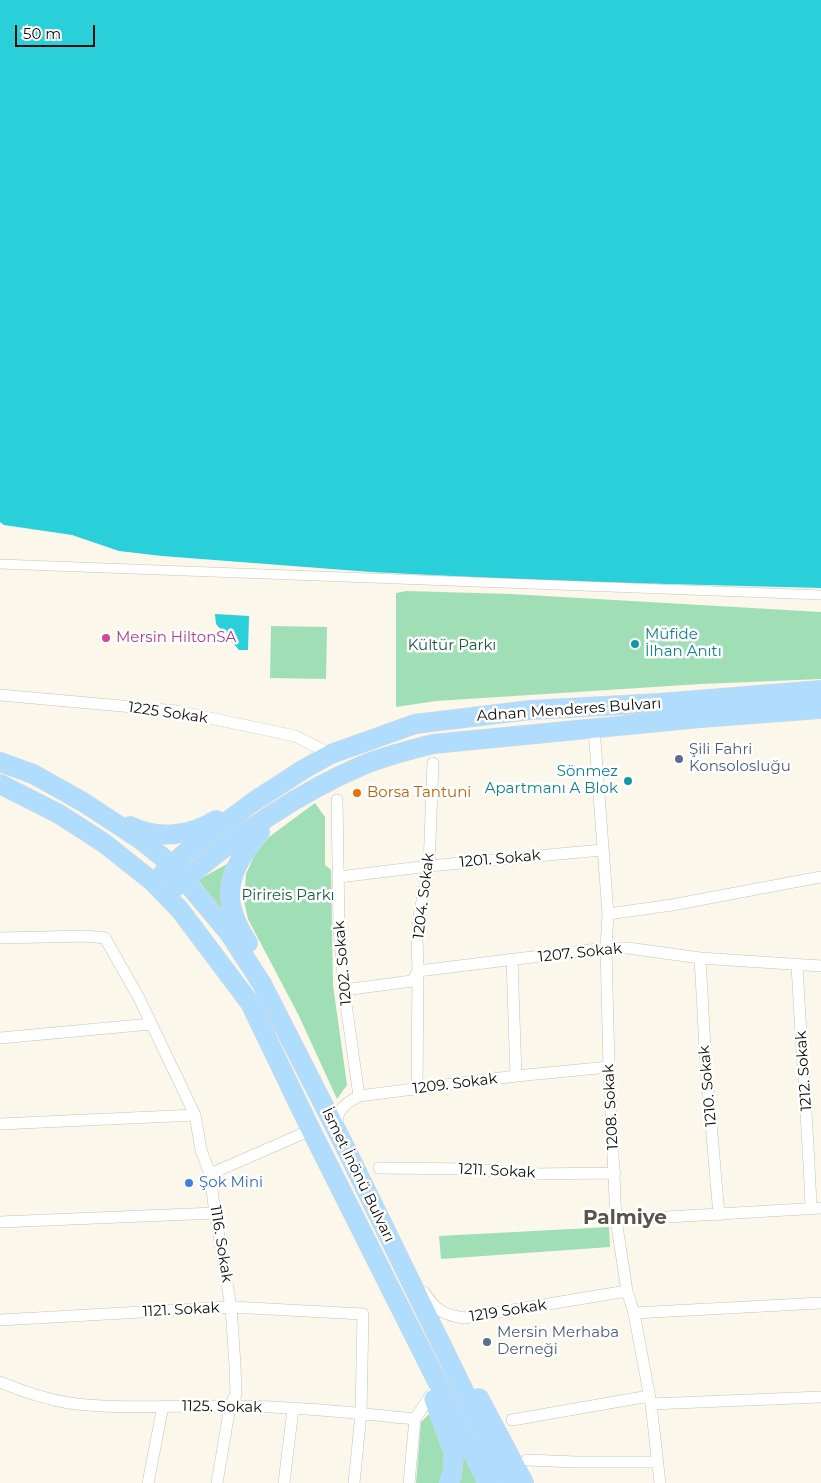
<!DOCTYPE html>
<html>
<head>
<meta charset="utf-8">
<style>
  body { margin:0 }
  #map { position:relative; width:821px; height:1483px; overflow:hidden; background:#fbf7eb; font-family:Montserrat,sans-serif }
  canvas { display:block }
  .scale { position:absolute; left:15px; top:25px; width:80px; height:22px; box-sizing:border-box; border:2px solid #0e0d09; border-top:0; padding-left:6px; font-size:15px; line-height:18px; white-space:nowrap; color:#0e0d09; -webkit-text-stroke:4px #fff; paint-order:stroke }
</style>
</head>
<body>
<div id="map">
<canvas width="821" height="1483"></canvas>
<div class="scale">50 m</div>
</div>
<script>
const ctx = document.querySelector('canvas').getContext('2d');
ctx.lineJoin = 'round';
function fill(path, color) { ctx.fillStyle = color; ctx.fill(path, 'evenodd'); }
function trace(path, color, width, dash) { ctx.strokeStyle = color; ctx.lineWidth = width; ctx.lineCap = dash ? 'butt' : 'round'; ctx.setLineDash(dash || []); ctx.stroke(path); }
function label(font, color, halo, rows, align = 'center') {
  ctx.font = font + ' Montserrat,sans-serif'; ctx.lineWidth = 5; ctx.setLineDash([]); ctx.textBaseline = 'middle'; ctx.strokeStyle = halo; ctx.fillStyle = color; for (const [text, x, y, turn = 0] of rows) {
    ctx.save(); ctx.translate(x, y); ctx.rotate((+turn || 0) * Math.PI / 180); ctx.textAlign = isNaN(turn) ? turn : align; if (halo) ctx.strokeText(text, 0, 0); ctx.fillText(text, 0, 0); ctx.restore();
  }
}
const green = new Path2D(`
  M406,591l105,3 310,18v67l-120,5 -265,17 -40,6v-114z
  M271,626l56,1 -1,52 -56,-1z
  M315,803l10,14v48l6,5 2,115 14,100 -10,14 -38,-83 -51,-97 -4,-18 2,-27 9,-20 14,-17z
  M236,859l-7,60 -31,-39z
  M609,1227l1,20 -169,12 -2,-23z
  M433,1410l17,37 -8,36h-26l5,-61z
  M462,1452l15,31h-19l5,-18z`);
const water = new Path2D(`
  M0,0h821v588l-268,-7 -182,-9 -209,-16 -43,-5 -47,-16 -68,-10 -4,-3z
  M215,614l34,2 -1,34h-9l-23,-26z`);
const pedestrian = new Path2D(`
  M0,564l821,31`);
const minor = new Path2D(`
  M0,695l177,16 118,25 36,18
  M594,728l14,186 -2,34 3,119 7,153 11,71 7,22 17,91 9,79
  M337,800l2,128 5,62 15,106
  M339,877l90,-11 173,-16
  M608,914l64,-9 149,-28
  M0,938l86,-2 19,2 34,60 56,117 6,35 9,24 5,39 16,94 4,58 1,29 -6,12 -13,77
  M700,958l6,107 13,150
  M512,960l4,116
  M797,964c4,81 11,163 14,244
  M344,990l68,-9 6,-10 188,-23h22l72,10 121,8
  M0,1038l151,-14
  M417,1089l1,-118 -1,-33 2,-22 10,-50 4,-103
  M0,1124l195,-9
  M338,1127c-4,-16 8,-24 21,-31l157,-20 93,-9
  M379,1168l95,1 56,5 85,-1
  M210,1174l101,-44
  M616,1220l205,-12
  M0,1222l215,-9
  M424,1292c11,18 20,23 40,26l163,-27
  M634,1313l187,-10
  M0,1320l231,-13 132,7 -2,100 -7,69
  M0,1382c22,9 45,17 69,21 52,7 107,2 160,3 62,0 124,7 186,13l17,-26
  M651,1404l170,-7
  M512,1420l137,-24
  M527,1460l49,2h81
  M148,1483l15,-77
  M284,1483l9,-74
  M409,1483l6,-64`);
const primary = new Path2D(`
  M0,762l33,12 50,28 58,38 30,24 58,69 33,51 81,159 166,340
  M0,784l59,30 45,29 49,39 27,28 70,93 61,127 177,353
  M130,826c28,14 60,10 86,-6
  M163,873l22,-20 68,-51 51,-33 27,-15 84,-30 115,-14 129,-7 162,-13
  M177,886c55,-47 117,-91 184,-120 23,-10 48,-16 72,-22l267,-26 121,-9
  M248,943c-5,-8 -10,-16 -13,-25 -14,-34 4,-60 25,-86
  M479,1398l45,85
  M434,1399l20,55 -2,20 -3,9`);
const markers = [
  [106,638,5,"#d1479c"],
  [635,644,5,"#0f9aa8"],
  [679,759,5,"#5c6f8a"],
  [628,781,5,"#0f9aa8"],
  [357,793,5,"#e8710a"],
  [189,1183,5,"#3f7fe0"],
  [487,1342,5,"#5c6f8a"]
];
const cultureNames = [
  ["Müfide",645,635],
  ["İlhan Anıtı",645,652],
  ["Sönmez",618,772,"right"],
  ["Apartmanı A Blok",618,789,"right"]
];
const hotelNames = [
  ["Mersin HiltonSA",116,638]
];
const parkNames = [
  ["Kültür Parkı",452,646],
  ["Pirireis Parkı",288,896]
];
const streetNames = [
  ["Adnan Menderes Bulvarı",569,710,-4],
  ["1225 Sokak",168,713,8],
  ["1201. Sokak",500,859,-5],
  ["1204. Sokak",424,896,-83],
  ["1207. Sokak",580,953,-6],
  ["1202. Sokak",343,963,-95],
  ["1212. Sokak",804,1071,-94],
  ["1209. Sokak",455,1084,-7],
  ["1210. Sokak",708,1086,-95],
  ["1208. Sokak",611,1107,-93],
  ["1211. Sokak",497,1171,3],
  ["İsmet İnönü Bulvarı",358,1175,64],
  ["1116. Sokak",221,1244,81],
  ["1121. Sokak",181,1310,-3],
  ["1219 Sokak",508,1311,-9],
  ["1125. Sokak",222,1407,1]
];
const serviceNames = [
  ["Şili Fahri",689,750],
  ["Konsolosluğu",689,767],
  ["Mersin Merhaba",497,1333],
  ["Derneği",497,1350]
];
const foodNames = [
  ["Borsa Tantuni",367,793]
];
const shopNames = [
  ["Şok Mini",199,1183]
];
const districtNames = [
  ["Palmiye",625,1218]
];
fill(green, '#a0dfb6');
fill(water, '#29d0da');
trace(pedestrian, '#c7c2b7', 10);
trace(minor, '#c7c2b7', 12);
trace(primary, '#d8d8d8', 20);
trace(pedestrian, '#fff', 9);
trace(minor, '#fff', 11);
trace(primary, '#b0dcfd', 19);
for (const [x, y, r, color] of markers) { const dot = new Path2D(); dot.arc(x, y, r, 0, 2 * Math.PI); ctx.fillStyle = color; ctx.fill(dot); trace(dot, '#fff', 2); }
label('15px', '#0d838f', '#fff', cultureNames, 'left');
label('15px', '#b23c85', '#fff', hotelNames, 'left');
label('15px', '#155e39', '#fff', parkNames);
label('15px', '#0e0d09', '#fff', streetNames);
label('15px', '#4e5e75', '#fff', serviceNames, 'left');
label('15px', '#c56008', '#fff', foodNames, 'left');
label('15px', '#366cbe', '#fff', shopNames, 'left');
label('bold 20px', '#58544b', '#fff', districtNames);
</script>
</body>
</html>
